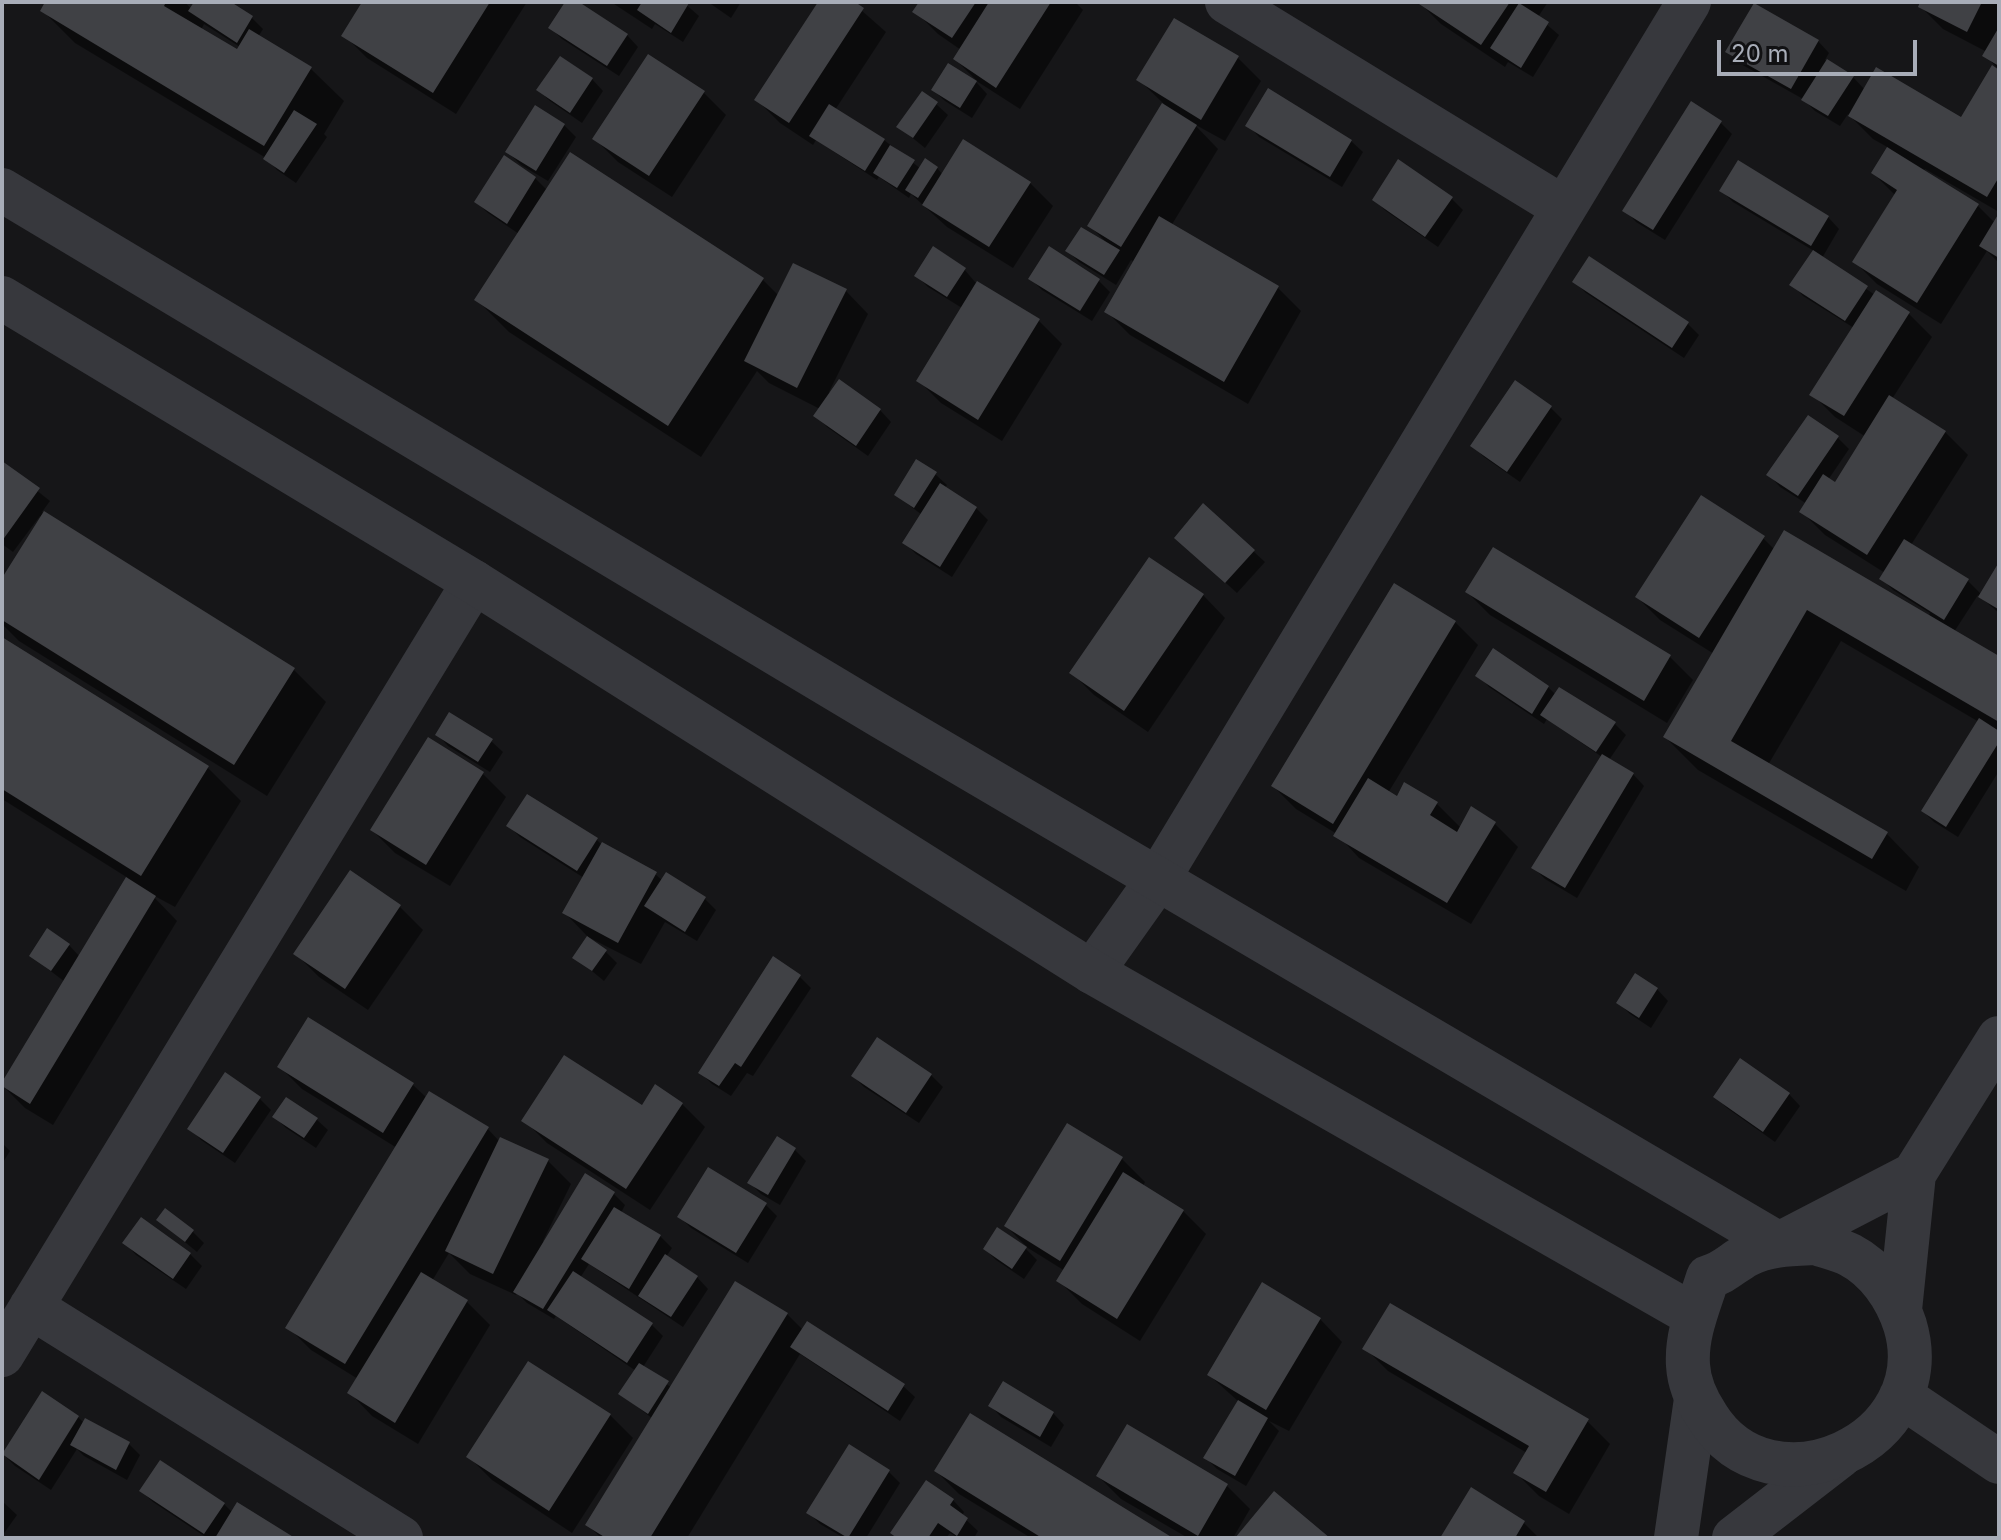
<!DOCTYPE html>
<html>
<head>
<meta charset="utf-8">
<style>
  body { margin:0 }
  #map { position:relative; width:2001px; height:1540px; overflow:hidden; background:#161618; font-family:Inter,sans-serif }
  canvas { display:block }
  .frame { position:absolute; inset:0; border:4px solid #a8adb8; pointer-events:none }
  .scale { position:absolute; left:1717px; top:40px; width:200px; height:36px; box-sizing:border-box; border:4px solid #a8adb8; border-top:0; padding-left:10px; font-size:24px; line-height:28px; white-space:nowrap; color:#a8adb8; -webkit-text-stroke:6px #111113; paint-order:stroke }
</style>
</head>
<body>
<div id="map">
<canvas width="2001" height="1540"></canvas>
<div class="frame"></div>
<div class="scale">20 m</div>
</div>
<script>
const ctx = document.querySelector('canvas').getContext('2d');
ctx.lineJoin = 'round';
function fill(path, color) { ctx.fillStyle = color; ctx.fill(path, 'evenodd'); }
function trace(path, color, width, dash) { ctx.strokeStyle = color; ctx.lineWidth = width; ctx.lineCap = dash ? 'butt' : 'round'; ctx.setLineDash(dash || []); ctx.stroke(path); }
const shadow = new Path2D(`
  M47,2h138l6,7 5,-7h32l24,16 11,11 -5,8 53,32 33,32 -20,33 3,3 -31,46 -19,-13 -11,-12 -191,-115 -33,-33zM204,24l36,23 -3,5 -36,-22z
  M364,2h163l-71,112 -89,-56 -23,-23z
  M567,2h8l52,33 11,12 -19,29 -57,-37 -11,-11z
  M611,2h72l16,14 -16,26 -28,-18 -3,5z
  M708,2h33l-10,16z
  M820,2h32l34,30 -51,78 49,30 37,29 16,-1 6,7 87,8 23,23 -40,62 -66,-41 -36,-33 -2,4 -30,-21 -2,3 -61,-40 -3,5 -33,-22 -23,-23z
  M921,2h154l8,8 -63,99 -42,-27 -23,-23 6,-9 -23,-16 -23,-23z
  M1419,2h129l-10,15 21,18 -26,42 -25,-15 -3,5 -64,-43z
  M1922,2h77v68l-14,-15 2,-3 -44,-23 -23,-23z
  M1174,20l64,38 23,23 -36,60 -31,-17 24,25 -47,77 107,62 23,23 -53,93 -118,-69 -23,-23 28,-50 -4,-2 -15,25 -37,-23 -11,-11 39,-8 -18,-18 75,-121 -25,-24z
  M1818,41l11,12 -4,7 28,17 12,13 96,30 38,-48v140l-74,-43 -2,3 55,34 17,17 4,-6v46l-12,-12 -46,73 -64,-40 -23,-23 42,-65 -23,-23 16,-25 -16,-9 -25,-25 -8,12 -25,-15 -12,-12 -64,-36 -11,-11z
  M949,66l28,17 10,11 -15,24 -27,-17 -12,-11z
  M592,79l11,12 -21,32 -32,-22 -12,-11z
  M703,92l23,23 -54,82 -54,-35 -23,-23z
  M936,104l12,11 -23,33 -26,-21z
  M535,107l29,18 12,12 -28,44 -27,-16 -13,-13z
  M1720,122l12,12 -67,106 -29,-18 -11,-12z
  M1248,125l103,16 12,11 -21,35 -83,-50z
  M535,178l12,12 216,90 16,16 67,-5 22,23 -39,78 51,18 11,12 -23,34 -41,-29 -11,-12 4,-6 -51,-26 -12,-12 -56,86 -192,-125 -33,-33 43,-65 -31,-21 -12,-11z
  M1722,191l106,26 11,12 -17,29 53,37 34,19 23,23 -40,62 53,33 23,23 -57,90 57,36 14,14 17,-30v48l-21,-18 -24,37 45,27v112l-41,66 -24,-15 -11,-11 56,-89 -138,-81 -73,124 119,69 32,33 -13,24 -208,-121 -33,-33 49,-83 -54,-34 -23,-23 126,-59 12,12 153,67 2,-4 -37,-23 -12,-12 4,-5 -60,-38 -23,-23 5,-8 -27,-17 -11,-12 69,-37 11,11 -21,31 8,5 30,-48 -31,-20 -23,-23 42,-66 -51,-32 -11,-12 22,-33 -81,-49z
  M1452,199l11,11 -25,37 -52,-36 -12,-11z
  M1590,259l98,65 11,11 -15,23 -98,-65 -12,-12z
  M964,269l11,13 64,39 23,23 -60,97 -61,-38 -23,-23 44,-72 -34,-21 -12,-12z
  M1030,278l69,3 11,11 -18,29 -50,-31z
  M1516,383l35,25 11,11 -42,63 -36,-25 -11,-11z
  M2,463l48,38 -8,11 251,157 33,33 -59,94 -248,-155 -17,-17v-42l40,-64 -2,-2 -27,36 -11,-8z
  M935,474l12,11 -2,3 31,20 12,12 -36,57 -36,-23 -11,-11 17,-28 -26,-20z
  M1188,549l65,2 12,11 -28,31z
  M1467,592l203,65 23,23 -26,43 -177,-108z
  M1203,595l22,23 -77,114 -54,-37 -23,-23z
  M1455,622l23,23 -90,148 10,6 38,4 25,25 11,-19 23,15 23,23 -47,77 -112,-66 -22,-24 -41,-25 -23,-23z
  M2,639l206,129 33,33 -66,106 -24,-13 26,27 -124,204 -28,-17 -23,-23 63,-103 -34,-26 38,-11 11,12 48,-79 -126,-79z
  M1478,675l70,12 8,8 4,-6 55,35 11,11 -17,25 24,14 11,12 -67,112 -32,-19 -11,-11 68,-111 -55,-38 -3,5 -55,-37z
  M437,734l54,7 12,11 -13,20 -42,-26z
  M483,774l23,23 -56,89 -55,-33 -23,-23z
  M509,826l87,13 6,6 53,29 8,7 42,18 11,11 -19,31 -32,-19 -24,42 -53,-27 -23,-24 19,-35 -64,-41z
  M400,907l23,23 -55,80 -49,-33 -23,-23z
  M606,952l11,11 -13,18 -29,-24z
  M799,976l12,12 -58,88 -6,-3 -16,23 -19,-12 -12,-12z
  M1657,989l11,12 -17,27 -21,-14 -11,-11z
  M309,1019l104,66 14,13 60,30 13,14 48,19 23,23 -28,57 2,2 41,-67 28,18 11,11 -4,8 39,23 12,12 -6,9 31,20 11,12 -25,38 -94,-63 -9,14 72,47 11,11 -20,31 29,21 115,-74 16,16 100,56 12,11 -15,24 -100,-67 -113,184h-86l-13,-13 65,-106 -32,-25 15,-23 -80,-55 -2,3 -27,-16 -10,-10 -1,2 -46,-21 -21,-21 -17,28 35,21 23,23 -72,119 -46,-28 -22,-23 8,-14 -47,-29 -23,-23 109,-179 -95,-59 -23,-23z
  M878,1040l53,35 12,12 -24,36 -55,-36 -11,-11z
  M225,1075l35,24 11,11 -36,53 -34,-23 -11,-12z
  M1789,1094l11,12 -25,36 -48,-34 -11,-11z
  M682,1104l23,23 -55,83 -103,-67 -23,-23z
  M275,1117l41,2 12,11 -12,18 -30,-20z
  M1067,1126l55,33 23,23 -2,4 40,25 23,23 -66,107 -58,-37 -23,-23 6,-10 -37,-23 -22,-22z
  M777,1139l18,11 11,11 -26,44 -19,-11 -11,-11z
  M2,1143l8,8 -8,13z
  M766,1205l11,11 -29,47 -57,-35 -12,-12z
  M141,1220l49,34 12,12 -16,23 -50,-34 -11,-12z
  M158,1220l35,12 11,11 -7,9z
  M997,1229l29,20 11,11 -13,19 -28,-19 -11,-11z
  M1320,1319l22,23 -53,89 -20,-10 10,10 -33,55 -29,-17 -11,-11 33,-56 -30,-27z
  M1365,1348l222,73 23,23 -41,70 -30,-18 -23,-23 11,-20 -139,-82z
  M990,1405l63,8 11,12 -13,22 -50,-30z
  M610,1415l23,23 -61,95 -80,-53 -23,-23z
  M78,1417l6,6 45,21 11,11 -13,25 -43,-24 -7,-7 -26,41 -36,-24 -11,-11z
  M1127,1427l100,59 23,23 -17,29h-45l-67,-39 -23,-23z
  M936,1471l233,67h-138l-72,-44z
  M889,1472l11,11 -34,55h-22l-24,-14 -11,-11z
  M141,1491l83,13 9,9 59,25h-85l-54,-36z
  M953,1500l11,12 -2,4 16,15 -4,7h-16l-8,-5 -4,5h-49z
  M2,1501l15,14 -15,21z
  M1524,1523l15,15h-97z`);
const building = new Path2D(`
  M45,2h121l-2,4 73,43 12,-20 63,38 -48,79 -224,-135z
  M194,2h37l22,14 -16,27 -49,-32z
  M362,2h128l-57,91 -92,-57z
  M565,2h14l49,32 -21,32 -59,-38z
  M642,2h45l2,1 -18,30 -34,-23z
  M818,2h37l9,6 -75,115 -35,-23z
  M919,2h57l-24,36 -40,-26z
  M989,2h62l-55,86 -43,-29z
  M1416,2h94l-29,43z
  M1920,2h62l-15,30 -49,-25z
  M1519,3l30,19 -28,46 -31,-20z
  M1754,3l65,37 -28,49 -66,-37z
  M1174,18l65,38 -38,64 -65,-40z
  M1999,27v39l-17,-10z
  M648,54l57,37 -56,85 -57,-37z
  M560,56l33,22 -23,35 -34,-23z
  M1827,59l27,17 -26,40 -27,-16z
  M948,63l29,18 -17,27 -29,-18z
  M1992,65l7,5v107l-12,20 -139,-81 28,-49 85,50z
  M1268,88l84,52 -22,37 -85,-51z
  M922,91l16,11 -25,36 -17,-11z
  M1691,101l31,20 -69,109 -31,-19z
  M1162,103l35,22 -76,122 -34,-21z
  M829,104l56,35 -20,32 -56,-35z
  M535,105l30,19 -29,47 -31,-19z
  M294,110l23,14 -33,49 -21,-14z
  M963,139l68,43 -42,65 -67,-42z
  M890,145l25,15 -18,28 -24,-15z
  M1887,147l92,57 -62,99 -65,-41 45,-72 -26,-17z
  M570,152l194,126 -96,148 -194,-126z
  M504,155l32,22 -29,47 -33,-22z
  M925,158l13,9 -20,31 -13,-8z
  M1398,159l55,38 -28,40 -53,-37z
  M1738,160l91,56 -18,30 -92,-55z
  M1999,213v45l-20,-12z
  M1159,216l120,70 -55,96 -120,-70z
  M1081,227l39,23 -16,25 -39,-24z
  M933,246l33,22 -19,29 -33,-21z
  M1049,246l51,33 -20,32 -52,-32z
  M1813,250l55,36 -23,35 -56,-36z
  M1589,256l100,66 -17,26 -100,-66z
  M793,263l54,26 -50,99 -53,-27z
  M977,281l63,38 -62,101 -62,-39z
  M1876,290l34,22 -66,104 -35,-21z
  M839,379l42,30 -25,37 -43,-30z
  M1515,380l37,26 -45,66 -37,-26z
  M1889,395l57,36 -79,124 -68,-43 24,-38 12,8z
  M1808,415l31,21 -41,60 -32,-21z
  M916,459l21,13 -23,36 -20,-13z
  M2,461l38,27 -38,53z
  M940,483l37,24 -37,60 -38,-24z
  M1701,495l64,41 -66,102 -64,-41z
  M1203,503l52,47 -30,33 -51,-45z
  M44,511l251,157 -61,97 -232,-145v-42z
  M1784,530l215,126v66l-192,-112 -76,131 157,91 -16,27 -209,-122z
  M1904,539l65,40 -25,41 -65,-41z
  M1493,547l178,108 -27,46 -179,-109z
  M1149,557l55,37 -80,117 -55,-38z
  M1999,562v45l-1,2 -20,-12z
  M1394,583l62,38 -123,203 -62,-38z
  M2,637l207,129 -68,110 -139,-87z
  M1493,648l56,38 -17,28 -57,-38z
  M1559,687l57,35 -20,30 -56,-37z
  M449,712l44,27 -15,23 -43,-27z
  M1979,718l20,13v11l-53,85 -25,-16z
  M428,737l56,35 -58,93 -56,-35z
  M1602,754l32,19 -69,115 -34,-20z
  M1368,778l29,18 7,-14 34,20 -8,13 27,17 14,-26 25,16 -49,81 -114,-67z
  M527,794l71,44 -21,33 -71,-45z
  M602,842l55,30 -39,71 -56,-30z
  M350,870l51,35 -56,84 -52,-35z
  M666,872l40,25 -21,35 -41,-26z
  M126,877l30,19 -126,208 -28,-18v-4z
  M47,928l23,16 -19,27 -22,-15z
  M587,936l20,14 -15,21 -20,-13z
  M773,956l28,19 -60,92 -6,-4 -16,23 -21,-13z
  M1635,973l23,15 -19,30 -23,-15z
  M308,1017l106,66 -31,50 -106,-66z
  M877,1037l55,37 -26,39 -55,-37z
  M564,1055l78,50 13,-21 28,19 -57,86 -105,-68z
  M1740,1058l50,35 -27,39 -50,-35z
  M225,1072l36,25 -38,56 -36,-24z
  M429,1091l60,36 -144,237 -60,-36z
  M286,1097l32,21 -14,20 -32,-21z
  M1067,1123l56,34 -63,104 -56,-35z
  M777,1136l19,12 -28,47 -21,-12z
  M500,1137l49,22 -56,115 -48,-23z
  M708,1167l59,36 -31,50 -59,-36z
  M1123,1172l61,38 -67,109 -61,-38z
  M585,1173l30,19 -72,117 -30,-17z
  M614,1207l47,28 -32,54 -48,-30z
  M165,1208l29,22 -9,12 -29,-22z
  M141,1217l50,36 -18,26 -51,-36z
  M997,1227l30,20 -15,22 -29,-20z
  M665,1254l33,22 -27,41 -33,-21z
  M573,1271l80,52 -26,40 -80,-53z
  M421,1272l47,28 -73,123 -48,-30z
  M735,1281l53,32 -138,225h-44l-21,-13z
  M1262,1282l59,36 -55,92 -59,-35z
  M1390,1303l199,116 -43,73 -33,-19 16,-27 -167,-97z
  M807,1321l98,63 -17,27 -98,-64z
  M528,1361l83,53 -62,97 -83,-54z
  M639,1363l30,18 -21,33 -30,-20z
  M1003,1381l51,31 -14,25 -52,-31z
  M42,1391l37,25 -40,64 -37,-26z
  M1238,1400l30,18 -33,58 -32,-18z
  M970,1413l203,125h-131l-108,-67z
  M85,1418l45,24 -14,28 -46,-25z
  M1127,1424l101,60 -30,52 -102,-60z
  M849,1444l41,26 -42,68 -42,-25z
  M160,1460l65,43 -21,31 -65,-43z
  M926,1480l28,19 -4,6 18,13 -11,18 -19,-13 -10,15h-31l-7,-5z
  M1471,1487l54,34 -10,17h-75z
  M1274,1491l56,47h-95z
  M237,1502l58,36h-80z`);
const minor = new Path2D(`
  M1227,2l337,206
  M1092,972l66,-93 531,-877
  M31,1307l370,231
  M2,1355l472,-773
  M1676,1538l20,-139
  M1734,1538l106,-82`);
const tertiary = new Path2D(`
  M2,190l880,527 897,527 135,-70
  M2,298l472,284 618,390 603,344
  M1816,1243c11,4 24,7 34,12 27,14 46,42 55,70 35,117 -134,194 -198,91 -10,-15 -18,-32 -19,-51 -2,-31 11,-59 20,-88 16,-4 24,-14 39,-22 21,-11 45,-11 69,-12z
  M1900,1310l14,-136 85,-136
  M1901,1396l98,66`);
fill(shadow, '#0007');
fill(building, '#404145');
trace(minor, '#37383d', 44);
trace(tertiary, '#37383d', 44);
</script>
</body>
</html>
